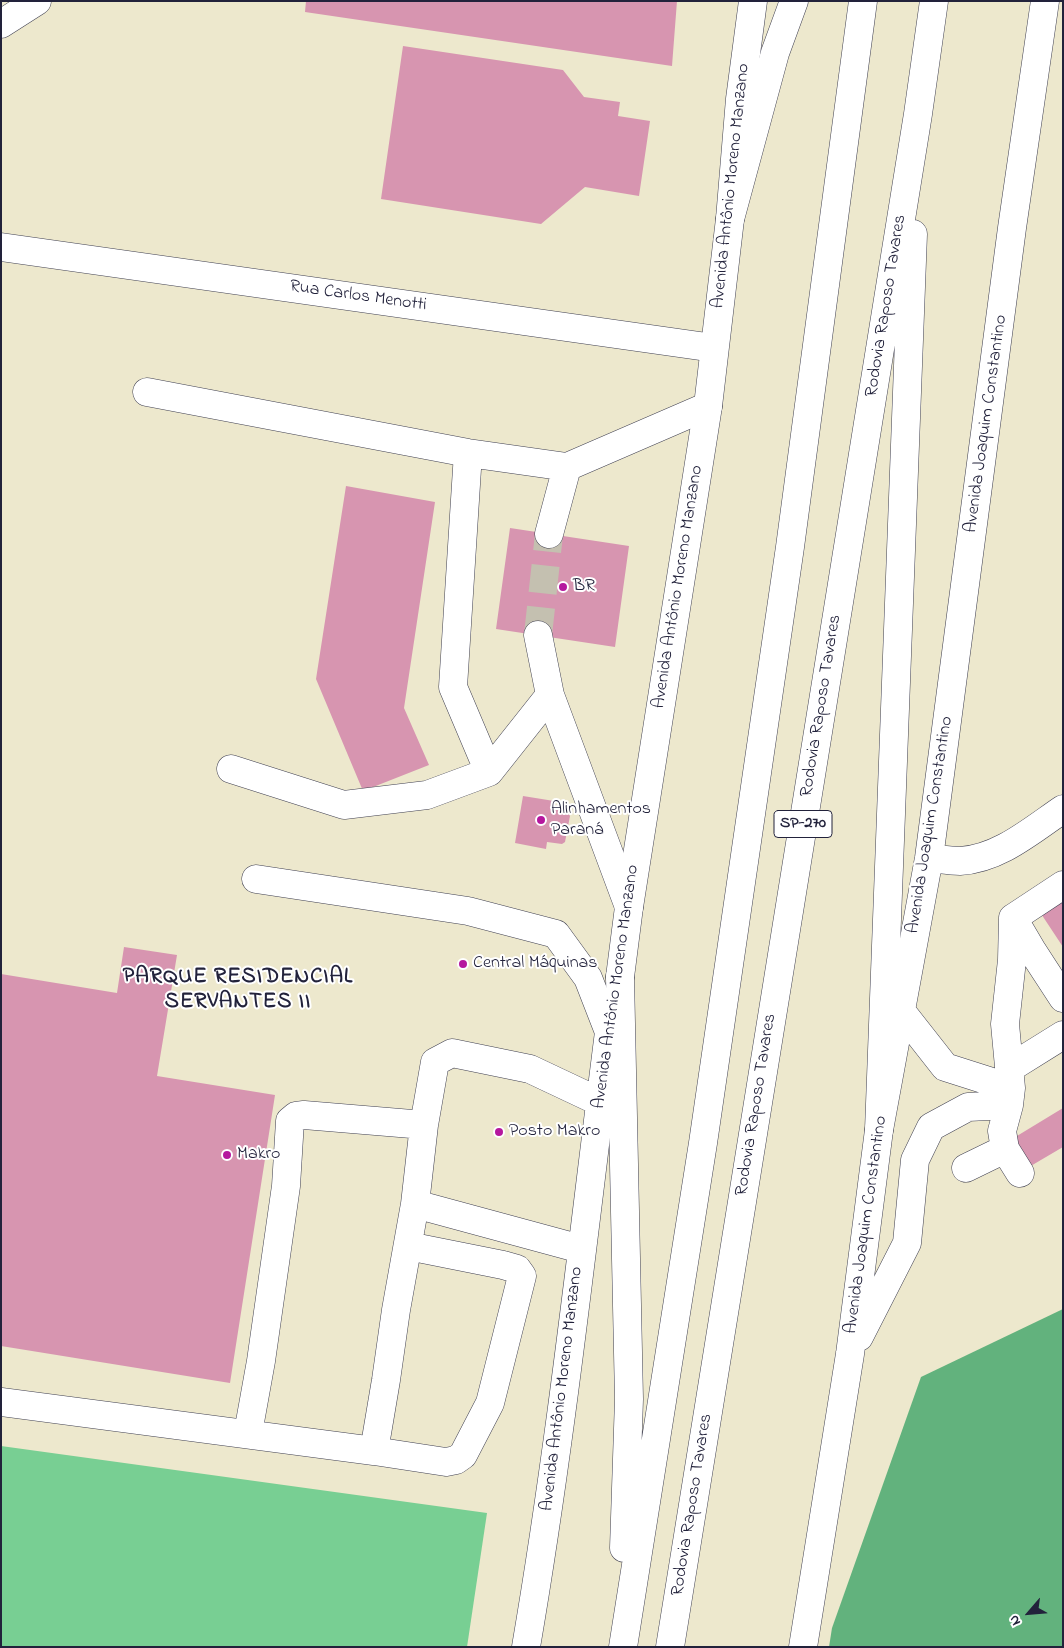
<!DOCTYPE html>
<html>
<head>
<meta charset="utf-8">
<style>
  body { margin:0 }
  #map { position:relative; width:1064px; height:1648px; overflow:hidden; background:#ede8cd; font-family:"Indie Flower",sans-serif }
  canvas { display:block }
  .frame { position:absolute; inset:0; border:2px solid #22223b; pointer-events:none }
  .north { position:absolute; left:1004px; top:1588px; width:50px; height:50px; -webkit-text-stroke:4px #fff; paint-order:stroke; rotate:243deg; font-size:14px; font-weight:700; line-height:20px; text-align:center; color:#22223b }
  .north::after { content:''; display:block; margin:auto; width:18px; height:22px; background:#22223b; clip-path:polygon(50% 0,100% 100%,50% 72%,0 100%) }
</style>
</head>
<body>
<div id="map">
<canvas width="1064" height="1648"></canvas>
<div class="frame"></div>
<div class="north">N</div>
</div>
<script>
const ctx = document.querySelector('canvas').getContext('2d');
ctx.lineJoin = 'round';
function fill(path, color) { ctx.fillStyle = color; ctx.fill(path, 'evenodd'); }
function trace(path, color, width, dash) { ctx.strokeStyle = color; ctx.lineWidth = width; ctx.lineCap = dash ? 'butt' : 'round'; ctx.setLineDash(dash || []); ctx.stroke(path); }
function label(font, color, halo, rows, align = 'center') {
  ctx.font = font + ' "Indie Flower",sans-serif'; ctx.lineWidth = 4; ctx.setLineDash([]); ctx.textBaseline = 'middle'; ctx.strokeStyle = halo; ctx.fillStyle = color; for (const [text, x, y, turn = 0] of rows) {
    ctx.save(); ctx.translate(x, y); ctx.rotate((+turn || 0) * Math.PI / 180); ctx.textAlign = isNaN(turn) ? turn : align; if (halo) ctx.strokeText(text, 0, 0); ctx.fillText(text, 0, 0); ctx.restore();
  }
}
const green = new Path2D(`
  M1,1446l486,67 -20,134h-466z`);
const forest = new Path2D(`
  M1063,1309v338h-234l3,-19 89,-251z`);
const building = new Path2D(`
  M306,1h371l-5,65 -367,-54z
  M403,46l160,24 21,27 36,5 -2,14 32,5 -11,75 -54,-9 -44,37 -160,-25z
  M346,486l89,16 -31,206 25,57 -66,26 -47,-112z
  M510,528l119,18 -14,101 -119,-18z
  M523,796l31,5v4l10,2 6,9 -5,26 -3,2 -15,-2 -1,7 -31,-6z
  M1063,871v76l-35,-53z
  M124,947l53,8 -20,121 118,19 -45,288 -229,-37v-372l116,19z
  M1063,1108v39l-34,20 -17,-28z`);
const minorTunnel = new Path2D(`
  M538,635l11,-101`);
const minor = new Path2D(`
  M1,24l36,-23
  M1,247l713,101
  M147,392l321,61 99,14 141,-61
  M468,453l-15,234 36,85
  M549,534l18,-67
  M538,635l12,60 79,212
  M231,769l113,36 83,-10 62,-23 61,-77
  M929,858c10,1 21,3 31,3 39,-2 72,-31 103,-52
  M256,879l212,32 88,23 32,44 21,54
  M1013,918l50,-33
  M901,1011l44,56 66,21
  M1010,1068l53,-33
  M966,1168l39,-19
  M1020,1173l-15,-24 -3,-18 7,-26 2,-17 -6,-64 7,-64 1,-42 20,34 30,46
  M415,1204l166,45
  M408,1246l95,19 14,4 5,7 -32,127 -27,52 -7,5 -10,2 -72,-11 12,-71 10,-70 19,-106 9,-79 11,-63 17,-9 78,16 70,33
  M859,1337l48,-94 8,-83 16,-33 37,-20 41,-2
  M1,1402l373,49
  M248,1433l13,-72 25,-175 4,-65 6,-5 8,-1 120,10
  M526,1647c35,-204 57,-410 83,-615l5,-26
  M803,1647l47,-293 29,-224 50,-272 83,-630 33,-227`);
const major = new Path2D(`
  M620,977l9,-70 79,-501 22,-187 10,-120 13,-98`);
const highway = new Path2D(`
  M730,219l45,-166 19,-52
  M620,977l9,422 -5,149
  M879,1130l34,-896
  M623,1647l80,-504 87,-596 73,-546
  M670,1647l248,-1533 16,-113`);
const markers = [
  [563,587,5,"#b5179e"],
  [541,820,5,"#b5179e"],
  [463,964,5,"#b5179e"],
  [499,1132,5,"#b5179e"],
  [227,1155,5,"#b5179e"]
];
const shields = [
  [803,824,58]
];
const shieldNames = [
  ["SP-270",803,824]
];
const streetNames = [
  ["Avenida Antônio Moreno Manzano",732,186,-84],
  ["Rua Carlos Menotti",358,297,8],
  ["Rodovia Raposo Tavares",887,306,-81],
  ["Avenida Joaquim Constantino",987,424,-82],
  ["Avenida Antônio Moreno Manzano",679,587,-81],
  ["Rodovia Raposo Tavares",822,706,-81],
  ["Avenida Joaquim Constantino",931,825,-81],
  ["Avenida Antônio Moreno Manzano",617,987,-82],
  ["Rodovia Raposo Tavares",757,1105,-81],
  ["Avenida Joaquim Constantino",867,1225,-82],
  ["Avenida Antônio Moreno Manzano",563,1389,-83],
  ["Rodovia Raposo Tavares",693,1505,-81]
];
const poiNames = [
  ["BR",573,587],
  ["Alinhamentos",551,810],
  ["Paraná",551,831],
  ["Central Máquinas",473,964],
  ["Posto Makro",509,1132],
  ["Makro",237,1155]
];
const districtNames = [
  ["PARQUE RESIDENCIAL",238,978],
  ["SERVANTES II",238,1003]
];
fill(green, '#78cf93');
fill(forest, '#62b27d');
fill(building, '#d795b0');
trace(minorTunnel, '#c4c0b0', 28, [28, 14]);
trace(minor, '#404051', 29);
trace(major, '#404051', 29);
trace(highway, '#404051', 29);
trace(minor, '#fff', 28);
trace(major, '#fff', 28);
trace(highway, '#fff', 28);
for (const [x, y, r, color] of markers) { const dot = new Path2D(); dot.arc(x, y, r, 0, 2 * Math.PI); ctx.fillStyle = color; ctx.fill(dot); trace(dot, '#fff', 2); }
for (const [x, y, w] of shields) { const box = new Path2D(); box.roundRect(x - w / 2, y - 13.5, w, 27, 4); ctx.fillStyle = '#fff'; ctx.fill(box); trace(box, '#22223b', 1); }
label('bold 16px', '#22223b', null, shieldNames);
label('18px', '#22223b', '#fff', streetNames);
label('18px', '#22223b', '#fff', poiNames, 'left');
ctx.letterSpacing = '1px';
label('bold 22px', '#22223b', '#fff', districtNames);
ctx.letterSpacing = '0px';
</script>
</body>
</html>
